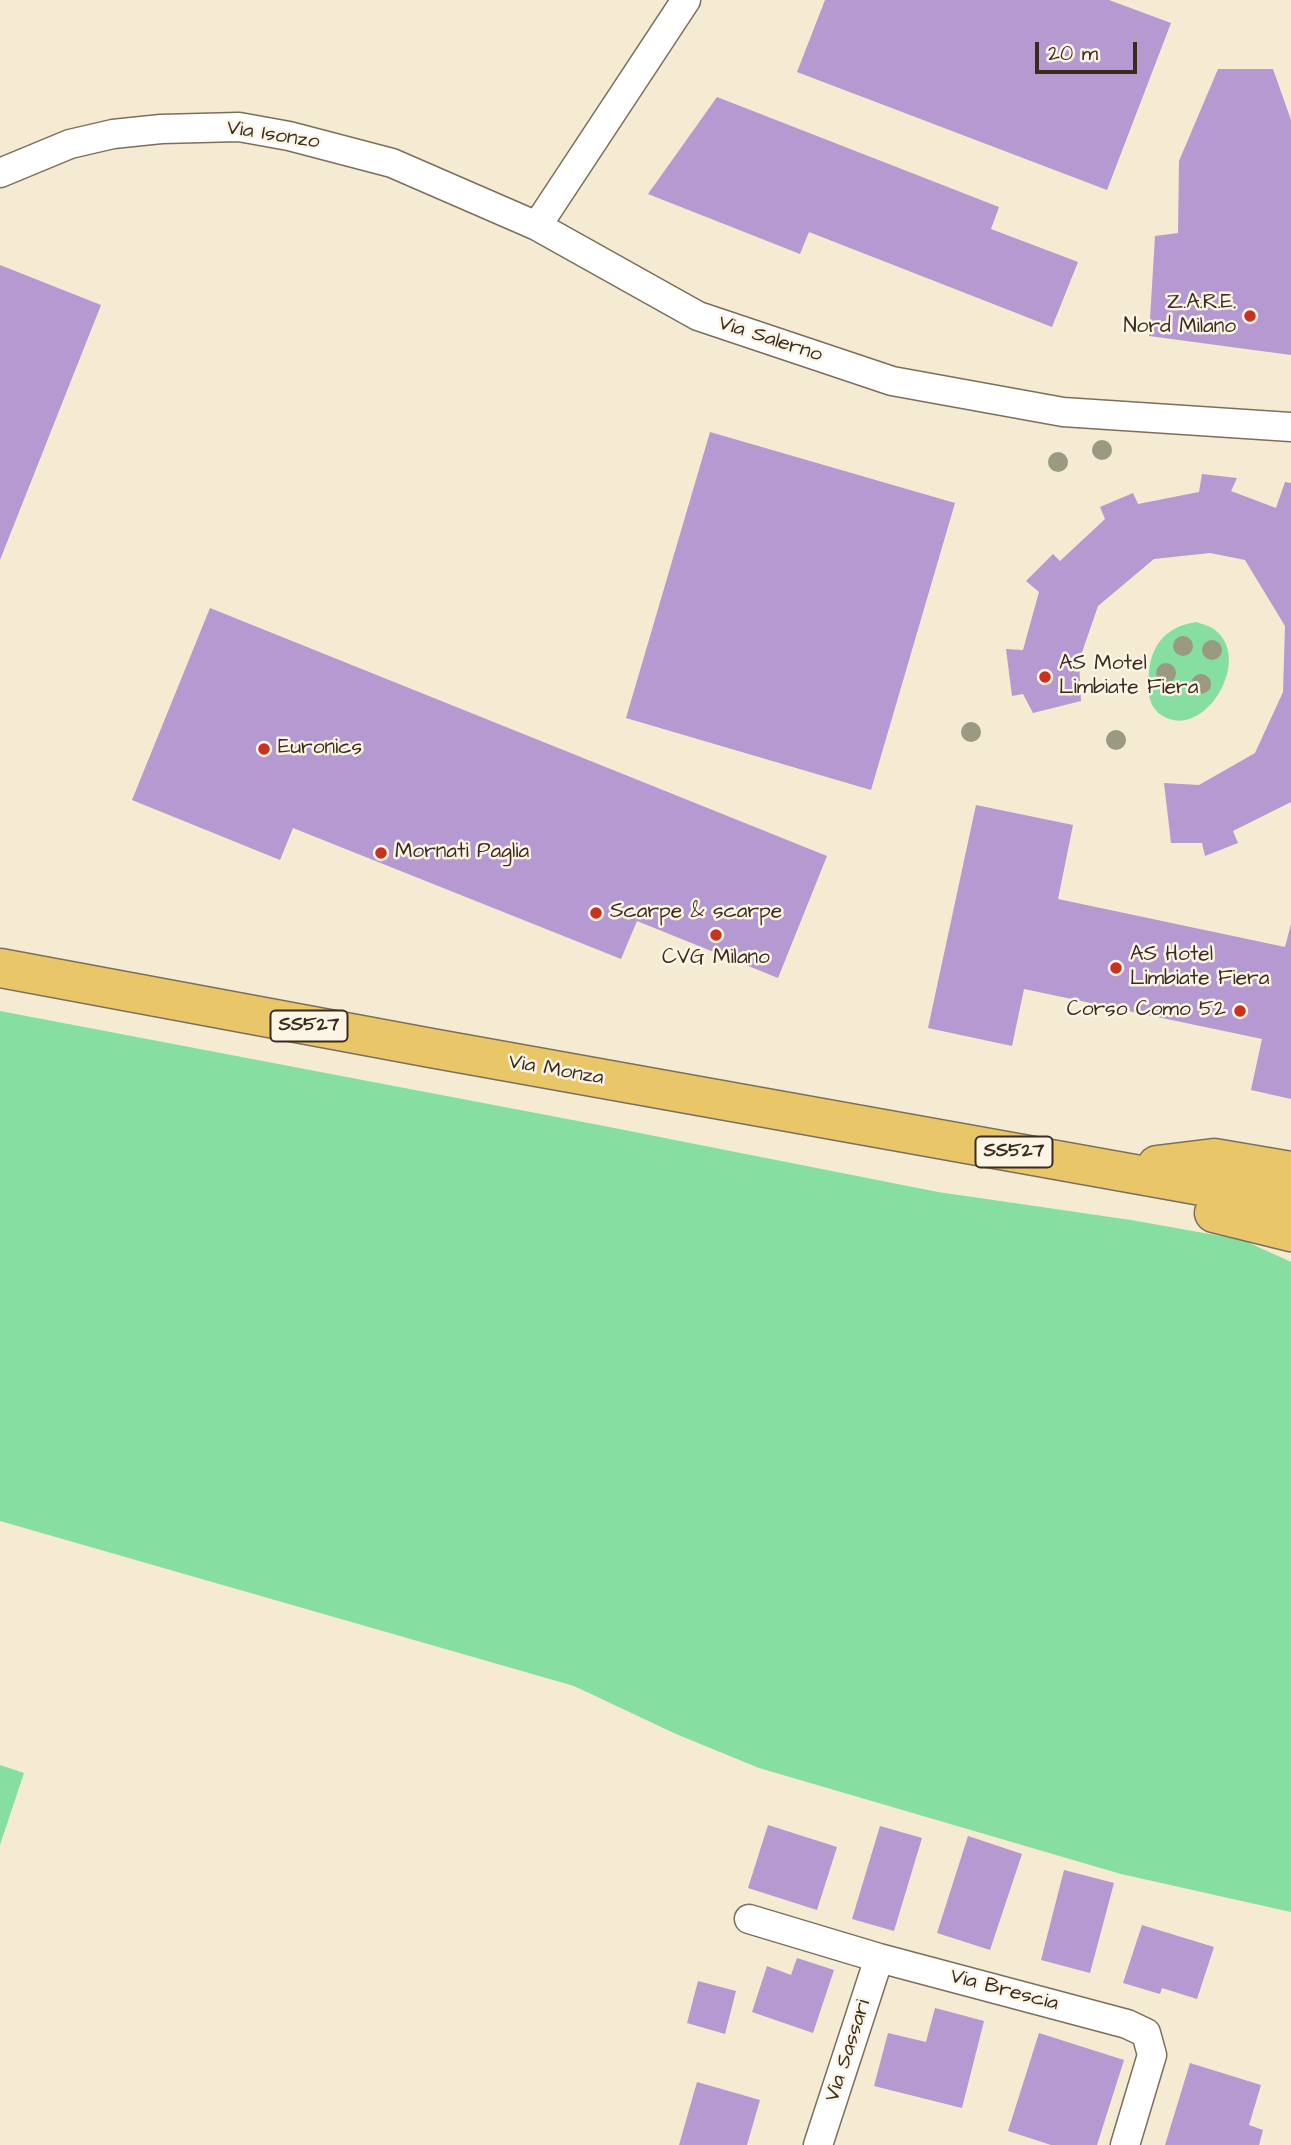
<!DOCTYPE html>
<html>
<head>
<meta charset="utf-8">
<style>
  body { margin:0 }
  #map { position:relative; width:1291px; height:2145px; overflow:hidden; background:#f4ebd2; font-family:"Architects Daughter",sans-serif }
  canvas { display:block }
  .scale { position:absolute; left:1035px; top:42px; width:102px; height:32px; box-sizing:border-box; border:4px solid #3b2a1e; border-top:0; padding-left:9px; font-size:21px; line-height:24px; white-space:nowrap; color:#3b2a1e; -webkit-text-stroke:5px #fcf5e5; paint-order:stroke }
</style>
</head>
<body>
<div id="map">
<canvas width="1291" height="2145"></canvas>
<div class="scale">20 m</div>
</div>
<script>
const ctx = document.querySelector('canvas').getContext('2d');
ctx.lineJoin = 'round';
function fill(path, color) { ctx.fillStyle = color; ctx.fill(path, 'evenodd'); }
function trace(path, color, width, dash) { ctx.strokeStyle = color; ctx.lineWidth = width; ctx.lineCap = dash ? 'butt' : 'round'; ctx.setLineDash(dash || []); ctx.stroke(path); }
function label(font, color, halo, rows, align = 'center') {
  ctx.font = font + ' "Architects Daughter",sans-serif'; ctx.lineWidth = 5; ctx.setLineDash([]); ctx.textBaseline = 'middle'; ctx.strokeStyle = halo; ctx.fillStyle = color; for (const [text, x, y, turn = 0] of rows) {
    ctx.save(); ctx.translate(x, y); ctx.rotate((+turn || 0) * Math.PI / 180); ctx.textAlign = isNaN(turn) ? turn : align; if (halo) ctx.strokeText(text, 0, 0); ctx.fillText(text, 0, 0); ctx.restore();
  }
}
const green = new Path2D(`
  M1196,622c6,2 14,4 19,8 39,30 -12,113 -54,85 -7,-5 -12,-14 -12,-22 -3,-37 8,-65 47,-71z
  M0,1011l604,115 334,66 193,28 112,20 48,22v650l-170,-38 -362,-106 -83,-34 -102,-48 -574,-165z
  M0,1765l24,8 -24,72z`);
const building = new Path2D(`
  M825,0h284l62,23 -64,167 -310,-118z
  M1218,69h55l18,51v235l-142,-19 6,-100 23,-3 1,-72z
  M717,97l282,110 -8,22 87,33 -26,65 -243,-95 -9,22 -152,-60z
  M0,265l101,40 -101,255z
  M710,432l245,71 -84,287 -245,-72z
  M1202,474l35,4 -6,13 45,17 9,-26 6,1v319l-58,29 5,12 -33,13 -3,-13h-31l-7,-60 35,2 56,-32 28,-61 2,-66 -40,-66 -35,-7 -56,6 -56,47 -19,55 2,40 -48,12 -10,-19 -11,2 -6,-47 17,1 16,-58 -13,-11 27,-27 7,7 45,-42 -5,-12 33,-14 5,11 61,-12z
  M210,608l617,248 -49,122 -141,-57 -16,38 -328,-131 -13,32 -148,-60z
  M976,805l97,20 -15,74 227,48 6,-23v175l-40,-9 11,-51 -238,-50 -12,57 -84,-18z
  M768,1825l69,22 -20,63 -69,-22z
  M880,1826l42,12 -28,93 -42,-12z
  M968,1836l54,18 -32,96 -53,-17z
  M1064,1870l50,13 -24,90 -49,-13z
  M1142,1925l72,22 -17,52 -35,-11 -2,6 -37,-11z
  M797,1958l37,12 -21,63 -61,-21 15,-46 24,9z
  M698,1981l38,10 -11,43 -38,-11z
  M935,2008l49,13 -22,87 -88,-22 14,-53 38,9z
  M1039,2033l85,27 -27,85h-46l-43,-14z
  M1190,2063l71,22 -12,40 14,5 -4,15h-94z
  M697,2082l63,18 -13,45h-68z`);
const street = new Path2D(`
  M686,0l-149,226 161,90 194,65 171,31 228,15
  M0,173l70,-29 43,-10 48,-5 78,-2 50,9 103,27 145,63
  M749,1919l130,39 248,66 19,9 6,22 -27,90
  M818,2145l61,-187`);
const primary = new Path2D(`
  M0,968l431,80 860,154
  M1157,1165l57,-7 77,13
  M1214,1213l77,19`);
const trees = [
  [1102,450],
  [1058,462],
  [1183,646],
  [1212,650],
  [1166,673],
  [1201,684],
  [971,732],
  [1116,740]
];
const markers = [
  [1250,316,7,"#c8321e"],
  [1045,677,7,"#c8321e"],
  [264,749,7,"#c8321e"],
  [381,853,7,"#c8321e"],
  [596,913,7,"#c8321e"],
  [716,935,7,"#c8321e"],
  [1116,968,7,"#c8321e"],
  [1240,1011,7,"#c8321e"]
];
const shields = [
  [309,1026,77],
  [1014,1152,77]
];
const shieldNames = [
  ["SS527",309,1026],
  ["SS527",1014,1152]
];
const streetNames = [
  ["Via Isonzo",273,136,9],
  ["Via Salerno",770,340,18],
  ["Via Monza",556,1071,10],
  ["Via Brescia",1004,1991,15],
  ["Via Sassari",849,2051,-72]
];
const poiNames = [
  ["Z.A.R.E.",1236,304,"right"],
  ["Nord Milano",1236,328,"right"],
  ["AS Motel",1059,665],
  ["Limbiate Fiera",1059,689],
  ["Euronics",278,749],
  ["Mornati Paglia",395,853],
  ["Scarpe & scarpe",610,913],
  ["AS Hotel",1130,956],
  ["Limbiate Fiera",1130,980],
  ["CVG Milano",716,959,"center"],
  ["Corso Como 52",1226,1011,"right"]
];
fill(green, '#87dea1');
fill(building, '#b599d0');
trace(street, '#7c6e5d', 31);
trace(primary, '#7c6e5d', 41);
trace(street, '#fff', 28);
trace(primary, '#e9c769', 38);
ctx.fillStyle = '#999a81';
for (const [x, y] of trees) { ctx.beginPath(); ctx.arc(x, y, 10, 0, 2 * Math.PI); ctx.fill(); }
for (const [x, y, r, color] of markers) { const dot = new Path2D(); dot.arc(x, y, r, 0, 2 * Math.PI); ctx.fillStyle = color; ctx.fill(dot); trace(dot, '#fcf5e5', 2.5); }
for (const [x, y, w] of shields) { const box = new Path2D(); box.roundRect(x - w / 2, y - 15.5, w, 31, 5); ctx.fillStyle = '#fcf5e5'; ctx.fill(box); trace(box, '#3b2a1e', 2); }
label('bold 19px', '#3b2a1e', null, shieldNames);
label('21px', '#3b2a1e', '#fcf5e5', streetNames);
label('21px', '#3b2a1e', '#fcf5e5', poiNames, 'left');
</script>
</body>
</html>
